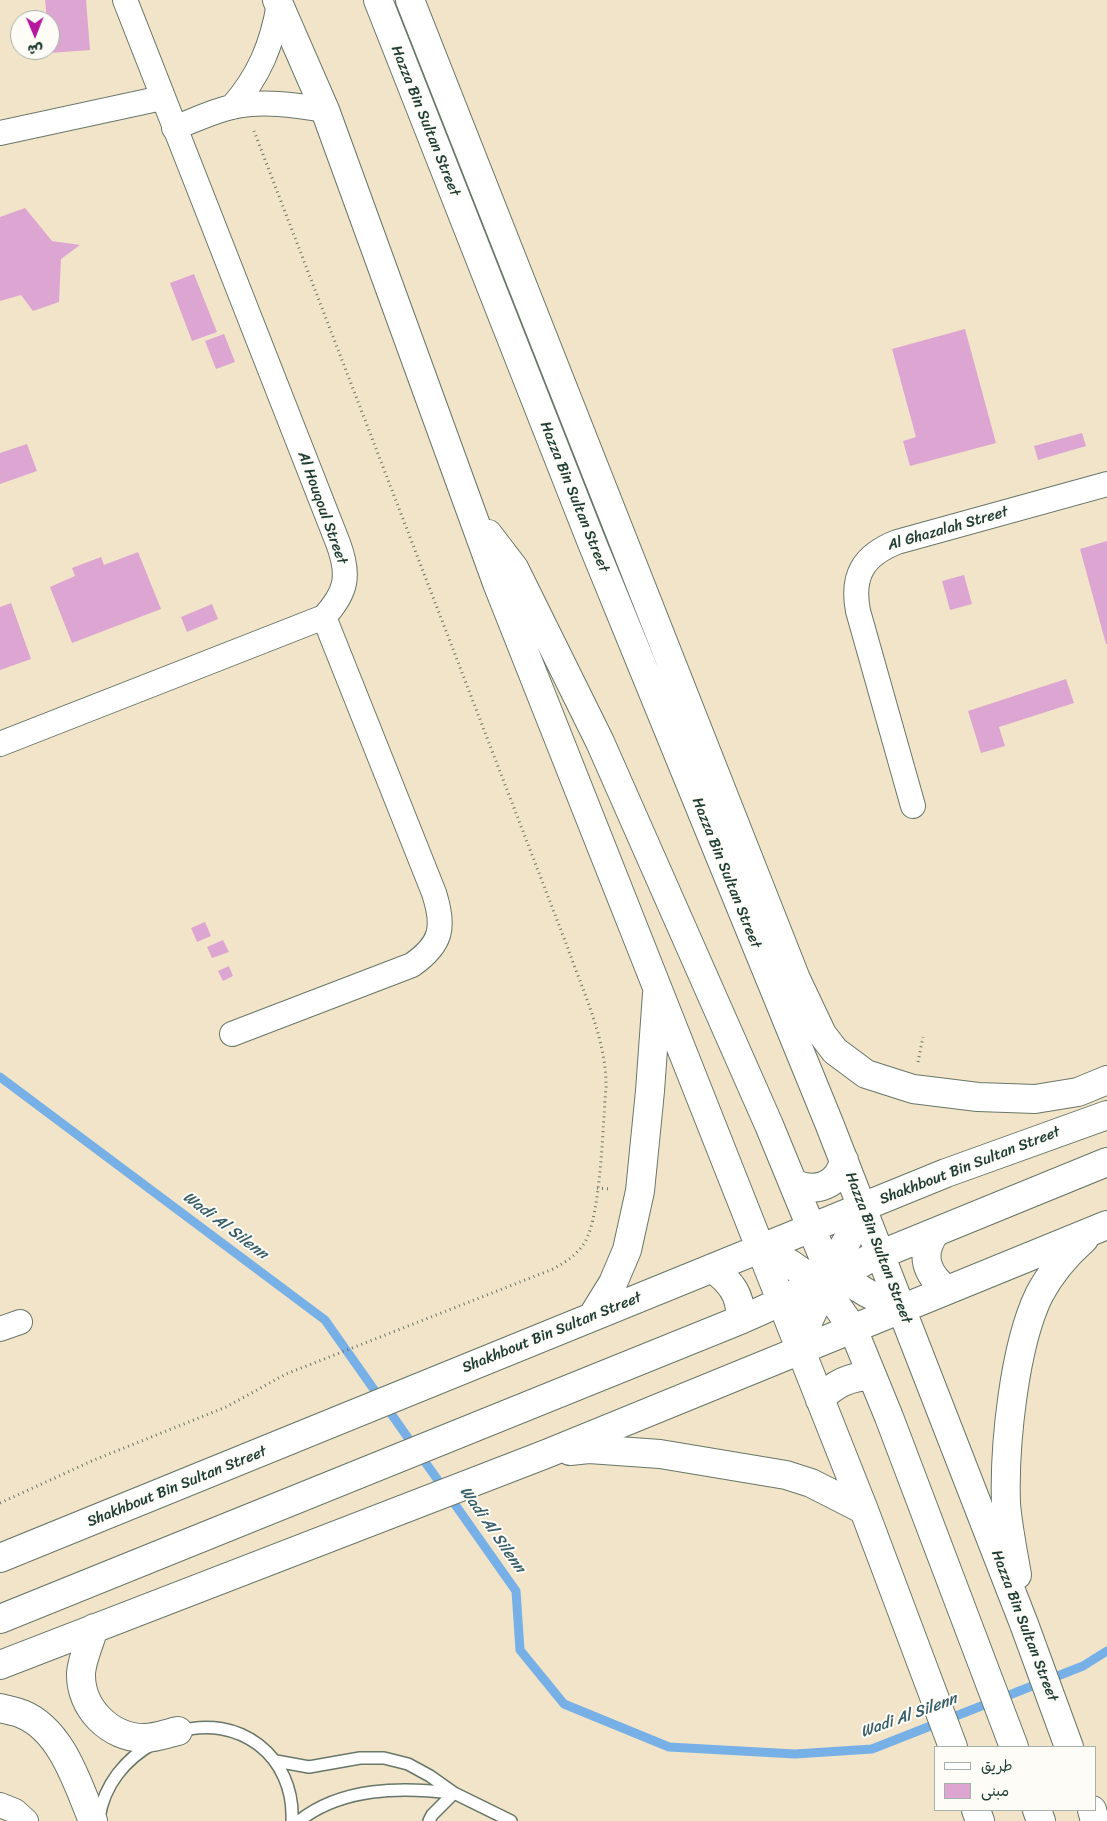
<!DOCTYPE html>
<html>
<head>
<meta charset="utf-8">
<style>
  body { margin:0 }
  #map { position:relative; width:1107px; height:1821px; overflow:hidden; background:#f1e4c8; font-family:Sriracha,"Playpen Sans Arabic",sans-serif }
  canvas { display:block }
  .legend { position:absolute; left:934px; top:1746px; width:162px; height:65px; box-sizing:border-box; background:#fdfcf7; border:1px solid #a4b0a9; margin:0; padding:6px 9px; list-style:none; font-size:15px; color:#1f3d34 }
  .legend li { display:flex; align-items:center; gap:10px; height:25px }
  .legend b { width:25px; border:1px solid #a4b0a9 }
  .north { position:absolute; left:10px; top:10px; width:50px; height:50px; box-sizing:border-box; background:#fdfcf7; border:1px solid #a4b0a9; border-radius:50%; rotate:179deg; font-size:14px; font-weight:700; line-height:20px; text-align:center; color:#1f3d34 }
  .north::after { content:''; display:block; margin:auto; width:18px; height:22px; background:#b5179e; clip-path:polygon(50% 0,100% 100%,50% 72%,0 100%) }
</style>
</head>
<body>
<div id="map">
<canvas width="1107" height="1821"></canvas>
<ul class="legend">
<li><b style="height:6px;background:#fff"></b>طريق</li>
<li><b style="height:14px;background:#dda6d2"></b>مبنى</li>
</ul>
<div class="north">ش</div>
</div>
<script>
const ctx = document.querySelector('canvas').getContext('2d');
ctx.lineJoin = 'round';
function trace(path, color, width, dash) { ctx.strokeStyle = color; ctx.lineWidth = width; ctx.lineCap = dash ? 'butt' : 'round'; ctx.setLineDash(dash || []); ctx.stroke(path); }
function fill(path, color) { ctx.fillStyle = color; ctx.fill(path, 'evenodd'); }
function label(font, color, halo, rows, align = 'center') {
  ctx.font = font + ' Sriracha,sans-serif'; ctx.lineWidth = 4; ctx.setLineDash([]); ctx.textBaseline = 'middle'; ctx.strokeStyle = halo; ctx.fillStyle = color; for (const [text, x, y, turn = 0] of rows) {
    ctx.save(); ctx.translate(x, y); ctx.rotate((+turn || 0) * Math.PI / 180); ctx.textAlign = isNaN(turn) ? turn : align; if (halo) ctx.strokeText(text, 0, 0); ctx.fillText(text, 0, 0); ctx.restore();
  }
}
const stream = new Path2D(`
  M0,1077l325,243 191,271 4,59 44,54 105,43 126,7 77,-5 211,-83 24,-15`);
const building = new Path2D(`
  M45,0h41l4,50 -40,3v-33h-3z
  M25,208l27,33 28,4 -19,14 -2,43 -26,9 -12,-16 -21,6v-84z
  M194,274l23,58 -25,9 -22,-58z
  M965,329l31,114 -86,23 -7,-25 13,-4 -24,-88z
  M224,334l11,28 -19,7 -11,-28z
  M1082,433l4,13 -48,14 -4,-14z
  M27,444l10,27 -37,13v-31z
  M1107,541v103h-1l-26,-95z
  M138,552l23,57 -89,34 -22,-56 25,-11 -3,-8 29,-11 3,8z
  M964,575l8,29 -22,6 -8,-29z
  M11,603l20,56 -31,11v-63z
  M212,604l6,15 -31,13 -6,-15z
  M1066,679l8,24 -75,24 6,19 -24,7 -13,-42z
  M205,922l6,14 -14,6 -6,-14z
  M223,940l6,12 -17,6 -5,-11z
  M229,966l4,10 -10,5 -5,-10z`);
const path = new Path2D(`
  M918,1062l5,-25
  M597,1188l14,1
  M0,1503l94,-43 132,-53 60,-33 267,-105c13,-7 24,-14 32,-27 16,-27 18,-121 21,-155 1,-46 -24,-98 -39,-141l-313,-815`);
const lane = new Path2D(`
  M177,1732c62,-19 118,24 115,89
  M276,1761l33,6 51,-9h24l24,6 22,12 24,17 57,28
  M99,1818c5,-33 26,-59 55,-75
  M299,1821c43,-34 102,-34 153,-28
  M429,1821l3,-6 22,-22`);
const street = new Path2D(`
  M232,107c27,-31 40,-62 47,-103
  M174,128c19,-7 39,-17 58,-21 30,-7 63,-2 93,3
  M0,133l162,-35
  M0,744l324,-127c23,-25 26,-42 14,-74l-213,-543
  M913,806l-55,-195c-7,-36 6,-56 39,-69l210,-58
  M232,1034l180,-69c30,-21 33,-38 22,-72l-110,-276
  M0,1329l20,-7
  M0,1805l15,6 11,10`);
const primary = new Path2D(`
  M277,0l48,110 172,473 367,927 89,237
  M378,0l214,543 237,580 195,501 45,123
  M410,0l386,979 26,55 13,17 31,23 47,15 65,8 57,2 43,-7 29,-12
  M488,534l26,34 86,174 169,383 53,129c20,27 48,44 80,53
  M793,1183c23,11 46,2 51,-23
  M935,1233c-16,22 -8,42 12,57
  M761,1248l28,15 26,18 20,22 18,26 36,88 125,330
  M712,1268c19,14 30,28 28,52
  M592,1317l21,-34 14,-33 13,-59 10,-100 7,-97
  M801,1350c6,-42 28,-71 66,-90l240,-98
  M820,1400c14,-17 31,-24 52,-24
  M570,1451l19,-2 71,5 126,21 25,8 53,27
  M0,1558l946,-385 161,-58
  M1017,1575c-4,-23 -9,-48 -11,-71 -2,-58 8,-157 33,-209 11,-21 27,-40 45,-56
  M0,1619l740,-299c63,-27 98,-44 122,-113
  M94,1628c-4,14 -12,31 -13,45 -1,35 29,65 63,65 11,0 24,-5 34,-7
  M0,1665l546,-211 561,-229
  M0,1708c7,2 15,3 22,6 40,16 56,71 71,107
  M976,1810l4,11
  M1037,1810l4,11
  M1092,1810l3,11`);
const streetNames = [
  ["Hazza Bin Sultan Street",425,121,68],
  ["Hazza Bin Sultan Street",574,497,68],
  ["Al Houqoul Street",322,508,70],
  ["Al Ghazalah Street",948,529,-16],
  ["Hazza Bin Sultan Street",726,873,68],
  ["Shakhbout Bin Sultan Street",970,1166,-21],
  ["Hazza Bin Sultan Street",878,1248,69],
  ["Shakhbout Bin Sultan Street",552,1333,-22],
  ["Shakhbout Bin Sultan Street",177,1487,-22],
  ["Hazza Bin Sultan Street",1024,1626,69]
];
const waterNames = [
  ["Wadi Al Silenn",225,1226,37],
  ["Wadi Al Silenn",492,1530,55],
  ["Wadi Al Silenn",909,1716,-20]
];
trace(stream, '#77b0e7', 9);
fill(building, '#dda6d2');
trace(lane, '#687768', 14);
trace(street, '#687768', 26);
trace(primary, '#687768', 30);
trace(path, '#687768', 3, [1, 4]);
trace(lane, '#fff', 11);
trace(street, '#fff', 24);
trace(primary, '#fff', 28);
label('15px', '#1f3d34', '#fdfcf7', streetNames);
label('italic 16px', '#39606a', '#fdfcf7', waterNames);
</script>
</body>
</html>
